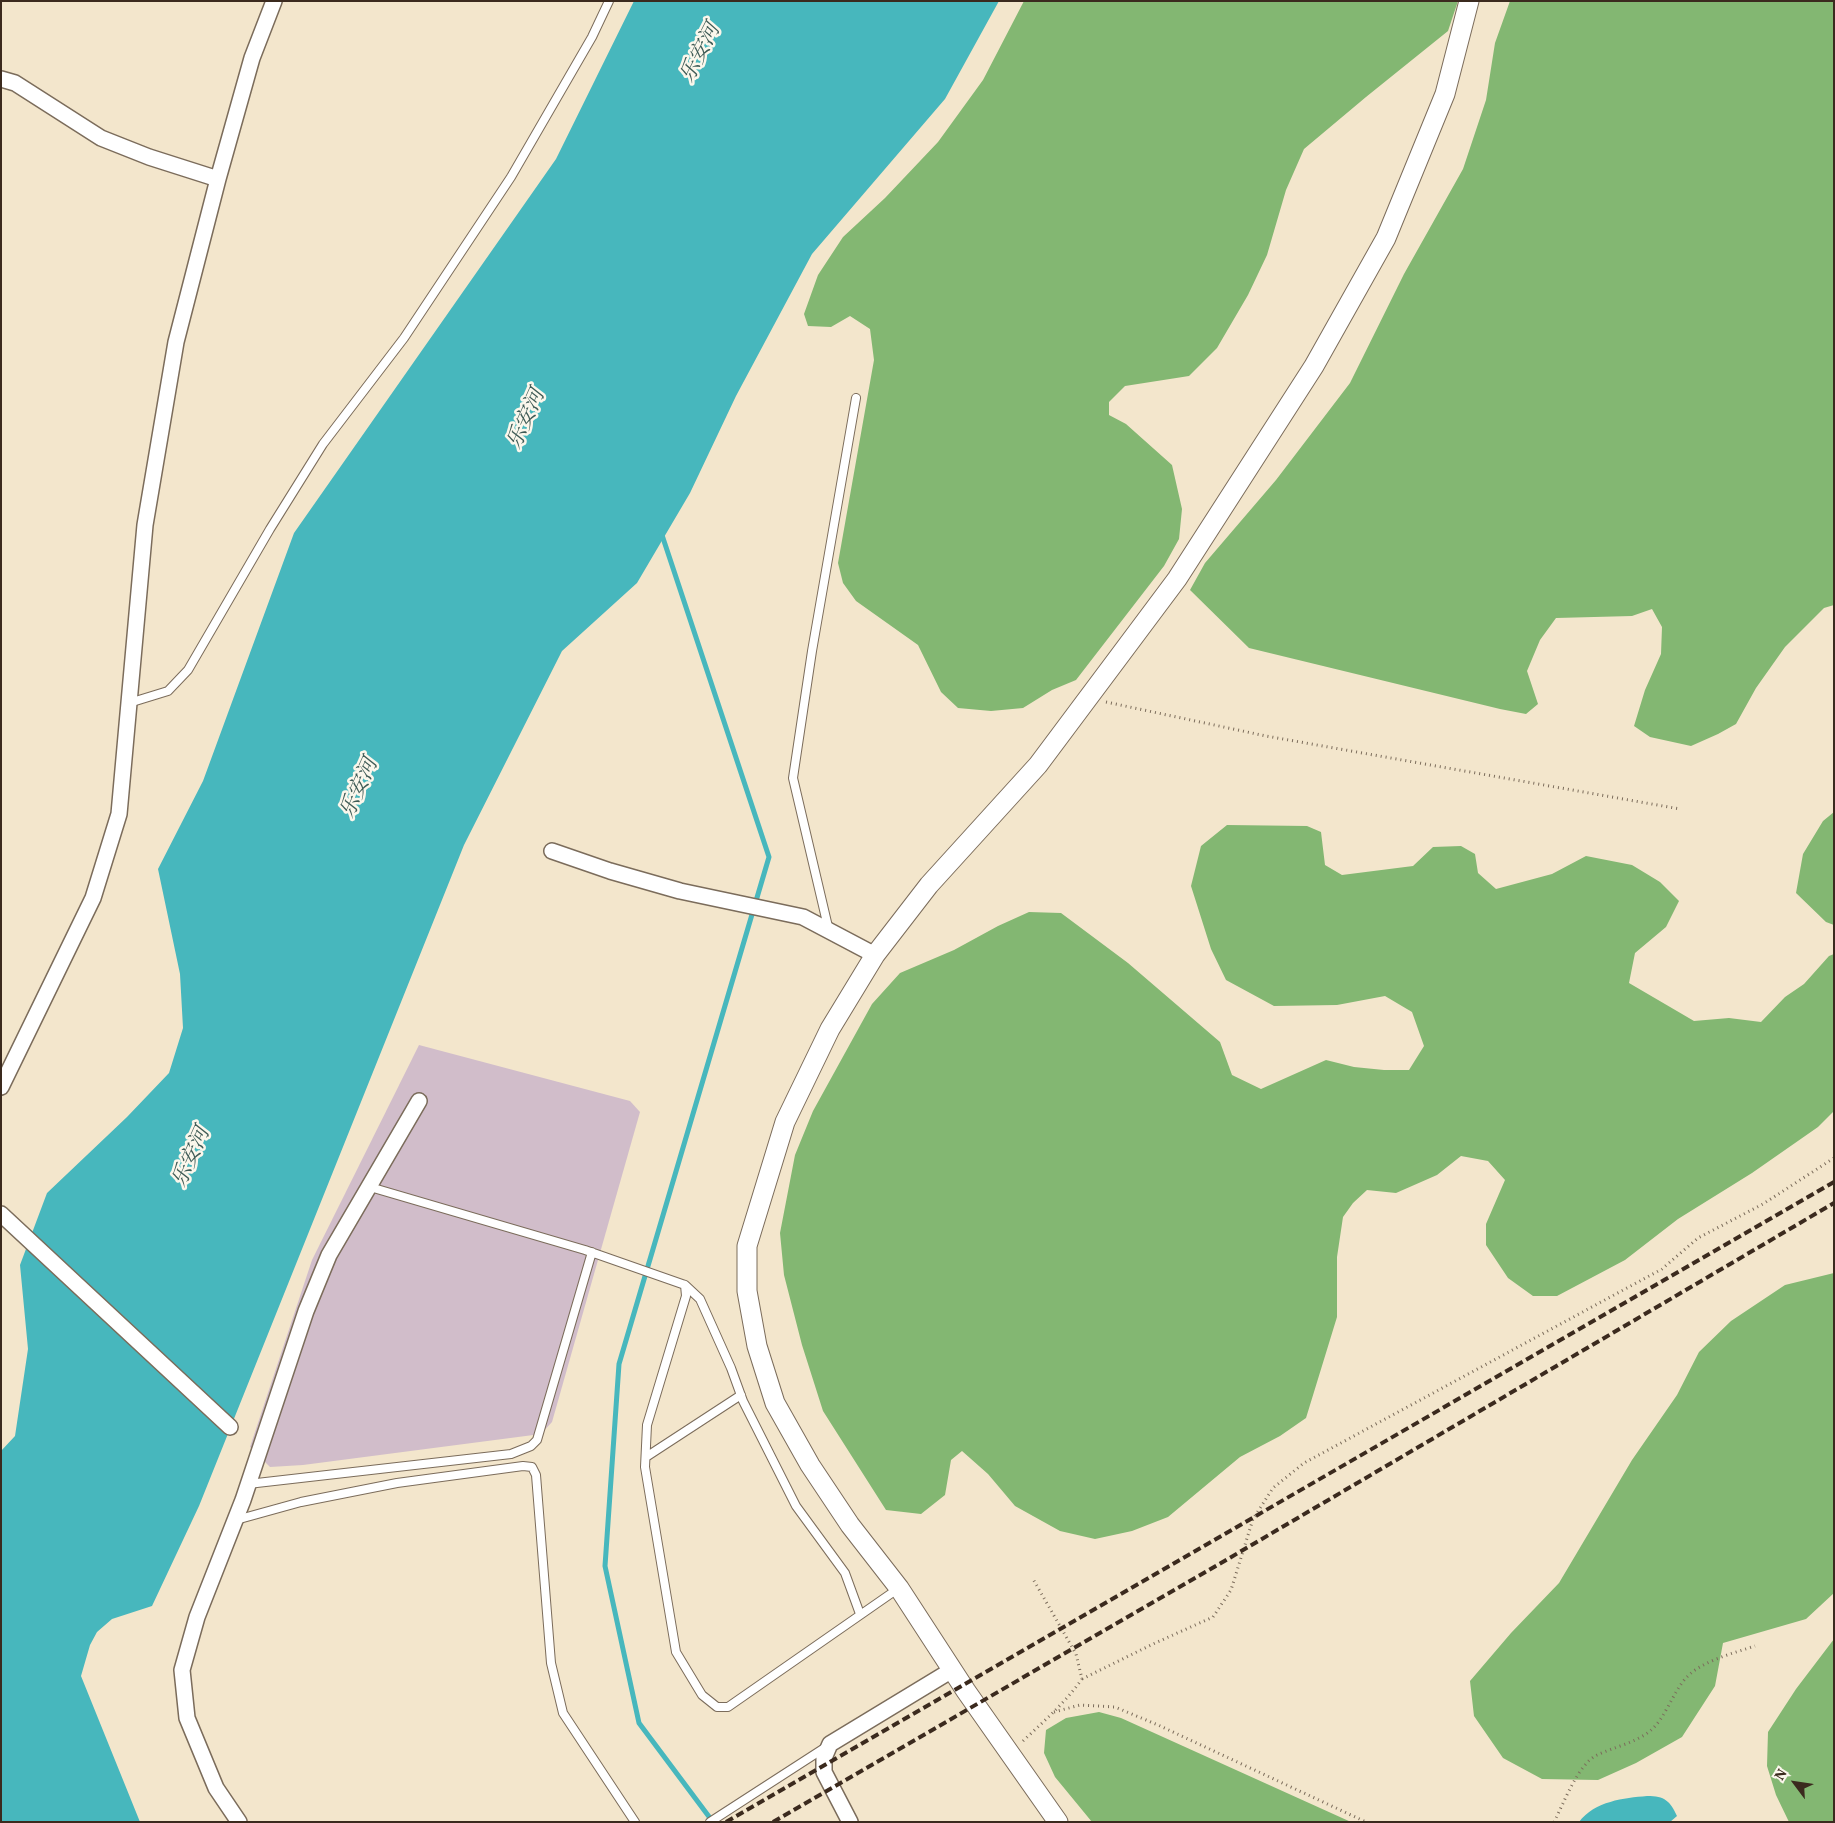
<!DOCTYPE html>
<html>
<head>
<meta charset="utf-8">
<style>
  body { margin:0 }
  #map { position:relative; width:1835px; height:1823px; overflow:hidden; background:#f3e6cc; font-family:Vollkorn,serif }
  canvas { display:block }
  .frame { position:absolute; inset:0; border:2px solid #3b2a1e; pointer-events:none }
  .north { position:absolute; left:1770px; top:1758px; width:50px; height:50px; -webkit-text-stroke:4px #fbf7ec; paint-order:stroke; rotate:301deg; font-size:14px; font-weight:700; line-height:20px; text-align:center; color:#3b2a1e }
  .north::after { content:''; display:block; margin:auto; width:18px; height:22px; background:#3b2a1e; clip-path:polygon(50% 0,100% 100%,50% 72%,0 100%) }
</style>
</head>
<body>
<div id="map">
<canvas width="1835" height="1823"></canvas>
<div class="frame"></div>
<div class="north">N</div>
</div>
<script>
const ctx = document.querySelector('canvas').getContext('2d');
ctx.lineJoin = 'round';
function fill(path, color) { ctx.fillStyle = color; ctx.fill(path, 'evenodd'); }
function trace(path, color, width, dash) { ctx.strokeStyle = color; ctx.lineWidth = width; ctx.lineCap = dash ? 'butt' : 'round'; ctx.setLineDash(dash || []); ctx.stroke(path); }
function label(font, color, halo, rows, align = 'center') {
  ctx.font = font + ' Vollkorn,"Noto Serif SC",serif'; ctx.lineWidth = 5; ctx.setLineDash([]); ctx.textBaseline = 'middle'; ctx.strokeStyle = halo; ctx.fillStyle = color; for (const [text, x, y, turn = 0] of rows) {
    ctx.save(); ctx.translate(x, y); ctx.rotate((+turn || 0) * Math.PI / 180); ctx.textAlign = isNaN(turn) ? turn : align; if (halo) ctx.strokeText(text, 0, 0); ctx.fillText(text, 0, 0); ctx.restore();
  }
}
const industrial = new Path2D(`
  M419,1045l211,56 10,11 -88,310 -11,12 -238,31 -33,2 -20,-20 62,-187z`);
const forest = new Path2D(`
  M1024,1h434l-10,30 -82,66 -62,52 -18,41 -19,65 -19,40 -31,53 -28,28 -64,10 -16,16v13l17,9 46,41 10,44 -3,30 -15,27 -88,114 -24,10 -29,18 -32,3 -33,-3 -17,-16 -23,-47 -62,-44 -13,-18 -5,-20 36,-203 -4,-31 -20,-13 -19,11 -23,-1 -4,-12 14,-39 25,-38 42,-39 53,-56 45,-62z
  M1510,1h324v604l-10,3 -39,39 -29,41 -20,36 -18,10 -27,12 -41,-9 -16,-11 11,-36 16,-36 1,-27 -10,-18 -20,7 -76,2 -16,22 -13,31 11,33 -12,10 -26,-5 -251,-61 -59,-58 15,-27 71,-83 74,-97 54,-109 59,-105 23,-69 9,-57z
  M1834,812v113l-8,-3 -30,-29 7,-39 20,-33z
  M1227,825l80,1 14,6 4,33 17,10 71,-9 20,-19 28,-1 14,8 3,19 18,16 56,-15 34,-18 46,9 28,17 19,19 -13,26 -31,26 -6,30 65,38 35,-3 32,4 24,-25 19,-13 25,-28 5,-2v157l-16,16 -66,46 -74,46 -53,41 -68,36h-24l-25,-18 -22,-33v-21l19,-44 -17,-19 -27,-5 -24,19 -41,18 -29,-3 -14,13 -10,14 -6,40v60l-31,101 -26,18 -40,21 -72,60 -36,14 -37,8 -35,-8 -45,-25 -27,-32 -26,-23 -11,9 -6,35 -24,19 -35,-4 -63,-99 -21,-66 -18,-70 -4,-42 15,-78 18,-44 59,-107 28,-31 54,-23 44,-24 31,-14 32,1 67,50 92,79 12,33 29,14 65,-29 28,7 30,3h25l15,-24 -12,-34 -27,-16 -48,9 -63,1 -48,-26 -15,-31 -20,-63 10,-40z
  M1834,1273v320l-28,26 -83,24 -8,43 -33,51 -46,26 -38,17 -56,-1 -39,-21 -29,-42 -4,-35 41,-48 48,-50 73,-123 45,-65 22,-43 32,-31 54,-36z
  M1834,1639v183h-45l-13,-27 -9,-29 1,-34 28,-43z
  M1099,1712l22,6 230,104h-259l-37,-45 -11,-24 2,-23 20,-12z`);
const water = new Path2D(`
  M634,1h365l-54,98 -133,155 -76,142 -46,97 -53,90 -75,68 -98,194 -265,661 -47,100 -40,13 -15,13 -7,13 -9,31 59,146h-139v-371l14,-15 13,-87 -8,-84 27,-72 80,-76 42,-44 14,-45 -3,-54 -22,-105 45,-88 91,-248 262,-374z
  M1647,1796c18,0 23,5 30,20l-7,6h-91c16,-21 45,-24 68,-26z`);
const stream = new Path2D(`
  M661,532l108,325 -150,507 -14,202 34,157 74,99`);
const path = new Path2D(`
  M1106,702l160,34 414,73
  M1082,1679l71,-35 60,-27 18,-27 22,-71 20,-31 31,-25 358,-194 36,-31 65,-34 71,-46
  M1054,1712l26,-7 35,2 43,18 208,97
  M1023,1741c21,-20 42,-38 59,-62l-6,-25 -43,-75
  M1554,1822c10,-19 24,-58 43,-67 17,-8 38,-12 53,-24 15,-12 23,-39 36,-53 15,-17 48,-25 69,-32`);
const service = new Path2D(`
  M129,703l39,-12 20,-21 82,-141 53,-85 81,-106 107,-161 81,-140 17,-36
  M829,931l-36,-153 19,-127 44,-253
  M370,1187l215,63 100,35 1,11 -39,129 -2,42 31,185 26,43 15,12h11l171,-119
  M685,1285l15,14 31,69 12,33 53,105 49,67 15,41
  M646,1457l95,-62
  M248,1484l263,-30 20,-8 6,-6 55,-188
  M236,1520l65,-18 96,-19 126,-17 9,1 4,8 15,188 12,50 72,109
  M710,1822l116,-75`);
const minor = new Path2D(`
  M1,79l14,4 86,55 48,19 69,22
  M552,851l58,20 70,20 123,26 72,38
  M1,1087l92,-189 26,-84 26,-289 31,-183 42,-163 34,-121 22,-57
  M1,1214l229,213
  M239,1822l-23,-34 -29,-70 -5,-48 15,-53 46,-117 63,-189 23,-56 90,-154
  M850,1822l-26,-50v-14l6,-14 122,-74`);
const tertiary = new Path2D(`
  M1058,1822l-92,-131 -67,-103 -49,-63 -40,-60 -35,-62 -18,-57 -10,-55v-45l38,-124 45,-93 45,-74 54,-70 109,-120 139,-186 137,-213 72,-128 59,-144 24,-93`);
const rail = new Path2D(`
  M726,1822l1108,-640
  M773,1822l448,-259 613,-360`);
const waterNames = [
  ["乐安河",702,54,-63],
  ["乐安河",528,420,-66],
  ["乐安河",361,789,-66],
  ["乐安河",193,1158,-66]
];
fill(industrial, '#d1bdca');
fill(forest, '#83b772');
fill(water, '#47b7bd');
trace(stream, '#47b7bd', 5);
trace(service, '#7b6c5b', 10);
trace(minor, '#7b6c5b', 18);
trace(tertiary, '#7b6c5b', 21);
trace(path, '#7b6c5b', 3, [1, 4]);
trace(service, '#fff', 8);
trace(minor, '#fff', 15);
trace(tertiary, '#fff', 19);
trace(rail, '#3b2a1e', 4, [8, 4]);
label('italic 21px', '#3f5b56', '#fbf7ec', waterNames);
</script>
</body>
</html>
